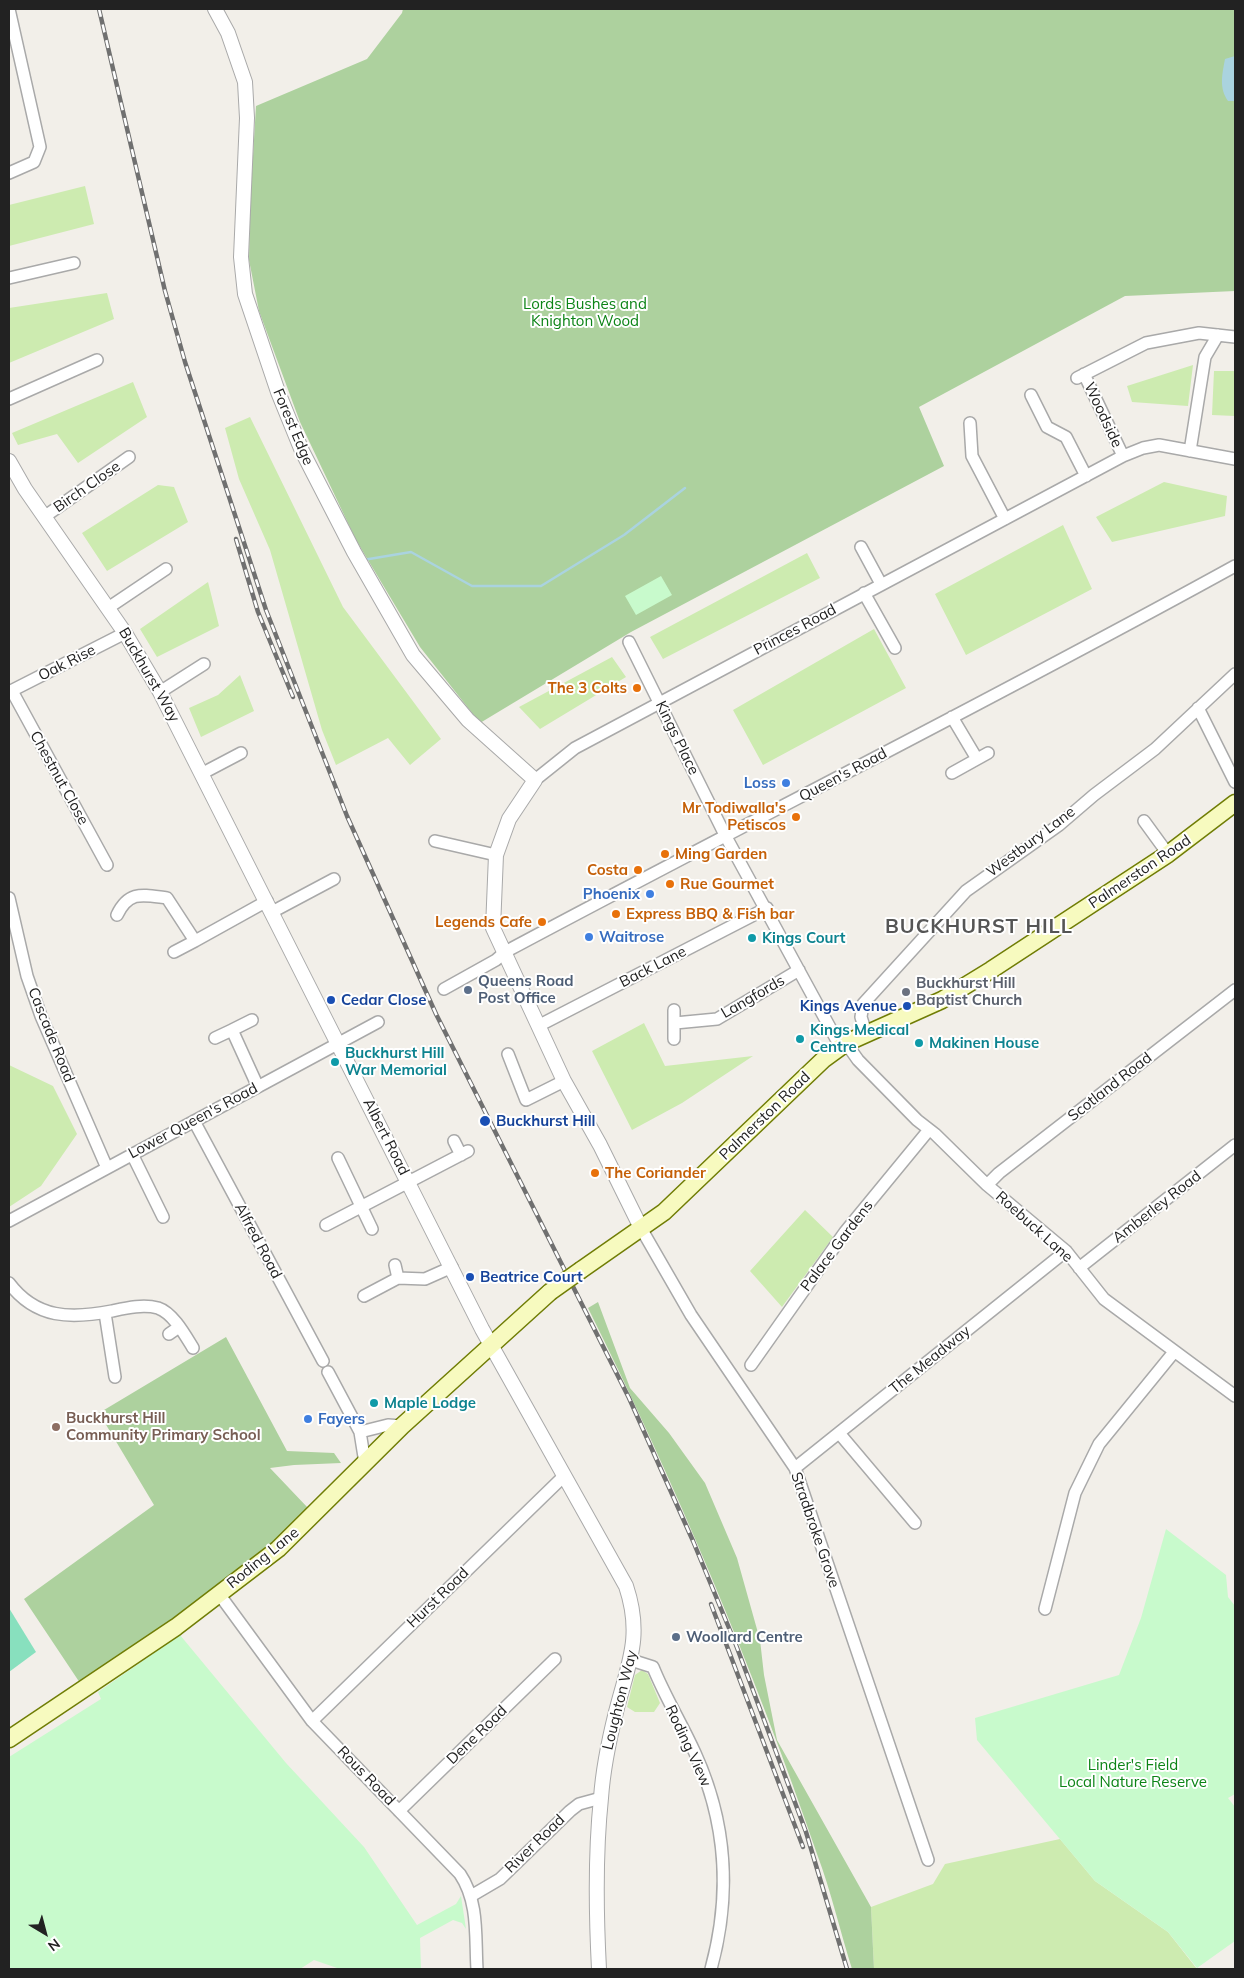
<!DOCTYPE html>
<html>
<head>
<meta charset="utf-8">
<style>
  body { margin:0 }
  #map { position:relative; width:1244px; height:1978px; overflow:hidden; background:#f2efe9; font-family:Mulish,sans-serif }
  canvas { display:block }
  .frame { position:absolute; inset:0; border:10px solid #222; pointer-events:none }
  .north { position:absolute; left:20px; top:1908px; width:50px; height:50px; -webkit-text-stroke:4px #fff; paint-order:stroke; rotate:143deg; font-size:14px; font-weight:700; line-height:20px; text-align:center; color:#222 }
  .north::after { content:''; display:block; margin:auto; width:18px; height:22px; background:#222; clip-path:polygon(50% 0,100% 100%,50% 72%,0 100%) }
</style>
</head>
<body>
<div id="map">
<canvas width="1244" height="1978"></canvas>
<div class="frame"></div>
<div class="north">N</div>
</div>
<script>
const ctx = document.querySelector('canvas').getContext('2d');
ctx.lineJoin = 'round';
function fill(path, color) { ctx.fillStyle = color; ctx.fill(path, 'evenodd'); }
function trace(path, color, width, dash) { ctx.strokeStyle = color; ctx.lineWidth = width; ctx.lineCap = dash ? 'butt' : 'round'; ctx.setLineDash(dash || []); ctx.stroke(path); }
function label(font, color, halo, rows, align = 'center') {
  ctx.font = font + ' Mulish,sans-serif'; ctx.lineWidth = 4; ctx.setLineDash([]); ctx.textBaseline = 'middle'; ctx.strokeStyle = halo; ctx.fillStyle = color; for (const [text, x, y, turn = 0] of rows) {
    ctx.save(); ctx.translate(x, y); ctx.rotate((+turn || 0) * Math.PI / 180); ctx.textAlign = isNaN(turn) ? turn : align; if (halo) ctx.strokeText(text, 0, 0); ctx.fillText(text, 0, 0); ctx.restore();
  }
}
const grass = new Path2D(`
  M85,186l9,38 -85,22v-41z
  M107,293l7,26 -105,44v-55z
  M1193,365l-5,41 -56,-4 -5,-16z
  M1214,371h21v45l-23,-1z
  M133,382l14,35 -69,46 -21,-29 -39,11 -6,-12z
  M250,417l93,190 98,132 -31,26 -22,-27 -52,27 -14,-35 -52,-180 -31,-71 -14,-51z
  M1164,482l63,14 -2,20 -113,26 -16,-25z
  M158,485l16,2 14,35 -81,49 -25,-38z
  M1063,525l29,64 -126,66 -31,-61z
  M807,553l13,25 -157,81 -13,-22z
  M208,582l11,44 -62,31 -17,-28z
  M874,629l32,59 -143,77 -30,-55z
  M612,657l14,20 -86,52 -21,-22z
  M240,675l14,36 -53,26 -12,-29 29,-13z
  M644,1023l21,43 88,-10 -71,47 -50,27 -40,-79z
  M9,1065l44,21 24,48 -36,52 -32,21z
  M805,1210l28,27 -51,70 -32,-36z
  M642,1670l6,4 12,29 -6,9h-19l-8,-5 8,-32z
  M1060,1839l35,42 73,51 29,37h-323l-3,-62 62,-23 12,-20z`);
const forest = new Path2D(`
  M403,9h832v282l-110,5 -206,111 25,59 -313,166 -151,91 -60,-76 -64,-107 -56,-118 -41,-111 -10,-51 1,-54 6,-100 111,-47 35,-46z
  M598,1302l32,86 39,45 36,50 32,75 23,82 4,35 13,65 94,167 3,62h-22c-12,-38 -21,-78 -35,-115 -64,-187 -141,-369 -229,-546z
  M226,1337l61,114 47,2 7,10 -47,2 -24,3 38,40 -63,60 -83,61 -82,54 -56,-84 130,-94 -55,-92z`);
const park = new Path2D(`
  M661,576l11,19 -36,20 -11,-19z
  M1166,1529l60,46 2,22 7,9v188l-7,4 7,9v134l-38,27 -29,-36 -73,-51 -118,-141 -2,-22 144,-43 22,-57z
  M180,1635l106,128 78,84 53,78 39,-21 5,-8 5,33 -4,-6 -9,-3 -33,18 1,31h-81l-26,-9 -14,9h-291v-212l92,-58 -3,-7z`);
const pitch = new Path2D(`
  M9,1608l27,44 -27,20z`);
const water = new Path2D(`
  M1235,56v45h-7c-9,-13 -6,-26 -3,-42z`);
const stream = new Path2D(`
  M363,560l48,-8 61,34h69l83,-51 61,-47`);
const minor = new Path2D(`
  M9,173l25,-11 6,-15 -31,-138
  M9,278l65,-15
  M1084,374l39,82
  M1077,378l69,-35 53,-10 36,4
  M1031,395l16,32 19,10 20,39
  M9,399l88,-39
  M970,423l2,33 33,63
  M1190,451l15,-94 13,-22
  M44,517l85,-60
  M861,547l20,37
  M864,593l31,55
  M108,608l58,-39
  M629,642l96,193 115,211
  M12,691l95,174
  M9,692l116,-59
  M160,692l44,-28
  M1198,708l37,74
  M952,717l25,42
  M203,773l38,-20
  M952,773l36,-20
  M535,780l40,-32 548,-292 20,-8 16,-3 76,14
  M1144,821l24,33
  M435,841l61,14
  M9,898l18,78 14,40 66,152
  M272,912l62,-33
  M117,915c12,-25 26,-20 50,-17l28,43 72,-40
  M174,952l21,-11
  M444,989l52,-29 9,-8c243,-130 489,-253 730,-386
  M675,1023l42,-4 82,-49
  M538,1026l229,-118
  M232,1030l20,-10
  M866,1033l-5,-16 2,-13 103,-113 93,-66 35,-30 61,-46 80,-75
  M215,1038l17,-8 26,57
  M674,1039v-29
  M846,1043l12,17 59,60 18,14 52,51 79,66 38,48 131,97
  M508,1054l18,46 38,-19
  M194,1121l129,240
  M454,1141l7,14
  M132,1154l31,63
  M338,1158l34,71
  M987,1185l12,-12 236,-183
  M9,1221l369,-199
  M326,1225l142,-74
  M642,1230l49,85 104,153 133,392
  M395,1265l3,13
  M1079,1268l156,-123
  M9,1283c27,36 62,36 103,28 14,-3 31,-7 46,-3 15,5 27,27 35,40
  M364,1296l34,-18 27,1 27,-12
  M105,1313l10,64
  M169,1334l10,-7
  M751,1365l94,-133 83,-101
  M328,1372l32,60 5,31
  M360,1432l28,-7 14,1
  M839,1433l76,90
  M795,1468l271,-217
  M219,1594l93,127 148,153c19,28 15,63 17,95
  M1045,1609l30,-116 24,-49 75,-92
  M631,1660l22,7c12,30 29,57 42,86 32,70 36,143 16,216
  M312,1721l252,-245
  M399,1811l156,-152
  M471,1896l29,-17 70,-68 9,-7 22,-6`);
const tertiary = new Path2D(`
  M215,9l13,24 17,49 2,36 -6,139 4,37 33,98 24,59 52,101 59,103 55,65 67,60 -26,39 -13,36 -3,73 71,153 36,64 42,85
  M9,461l16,28 100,144 35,59 322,637 144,257c17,51 2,78 -10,126 -7,28 -13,57 -15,86 -6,57 -5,114 -2,171`);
const secondary = new Path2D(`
  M581,1270l83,-58 160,-153 22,-16 96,-43 49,-30 177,-116 67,-51
  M9,1739l167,-112 102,-78 124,-123 148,-134`);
const rail = new Path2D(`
  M99,9l66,282 20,71 81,248 81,206 89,198 193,384 64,143 43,104 70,187 41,137
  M236,539l22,73 35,85
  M711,1604l92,243`);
const secondaryBridge = new Path2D(`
  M550,1292l31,-22`);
const markers = [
  [637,688,5,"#e8710a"],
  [786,783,5,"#3f7fe0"],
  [796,817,5,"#e8710a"],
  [665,854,5,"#e8710a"],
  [638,870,5,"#e8710a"],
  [670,884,5,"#e8710a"],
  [650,894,5,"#3f7fe0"],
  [616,914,5,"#e8710a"],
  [542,922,5,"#e8710a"],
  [589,937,5,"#3f7fe0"],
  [752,938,5,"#0f9aa8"],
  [468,990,5,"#5c6f8a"],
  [906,992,5,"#6b7280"],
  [331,1000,5,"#1a4fb4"],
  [907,1006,5,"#1a4fb4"],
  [800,1039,5,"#0f9aa8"],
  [919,1043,5,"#0f9aa8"],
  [335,1062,5,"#0f9aa8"],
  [485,1121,6,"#1a4fb4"],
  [595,1173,5,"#e8710a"],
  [470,1277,5,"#1a4fb4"],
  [374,1403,5,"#0f9aa8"],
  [308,1419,5,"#3f7fe0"],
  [56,1427,5,"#8d6e63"],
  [676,1637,5,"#5c6f8a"]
];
const parkNames = [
  ["Lords Bushes and",585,304],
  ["Knighton Wood",585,321],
  ["Linder's Field",1133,1765],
  ["Local Nature Reserve",1133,1782]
];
const streetNames = [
  ["Woodside",1103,415,65],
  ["Forest Edge",293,427,67],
  ["Birch Close",87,487,-35],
  ["Princes Road",795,630,-28],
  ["Oak Rise",67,663,-27],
  ["Buckhurst Way",149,675,60],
  ["Kings Place",677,738,64],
  ["Queen's Road",843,775,-28],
  ["Chestnut Close",59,778,61],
  ["Westbury Lane",1031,842,-37],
  ["Palmerston Road",1140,872,-34],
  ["Back Lane",653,967,-27],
  ["Langfords",753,997,-30],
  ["Cascade Road",51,1035,68],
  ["Scotland Road",1110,1087,-38],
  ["Palmerston Road",765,1116,-44],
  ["Lower Queen's Road",193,1121,-28],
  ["Albert Road",386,1137,63],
  ["Amberley Road",1157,1207,-38],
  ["Roebuck Lane",1034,1227,42],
  ["Alfred Road",258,1241,62],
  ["Palace Gardens",837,1246,-53],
  ["The Meadway",930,1360,-39],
  ["Stradbroke Grove",815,1530,71],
  ["Roding Lane",263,1558,-39],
  ["Hurst Road",438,1598,-44],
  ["Loughton Way",620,1700,-76],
  ["Dene Road",477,1735,-44],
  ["Roding View",688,1746,65],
  ["Rous Road",366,1776,46],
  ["River Road",535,1844,-44]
];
const foodNames = [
  ["The 3 Colts",627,688],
  ["Mr Todiwalla's",786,808],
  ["Petiscos",786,825],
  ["Ming Garden",675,854,"left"],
  ["Costa",628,870],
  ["Rue Gourmet",680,884,"left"],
  ["Express BBQ & Fish bar",626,914,"left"],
  ["Legends Cafe",532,922],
  ["The Coriander",605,1173,"left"]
];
const shopNames = [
  ["Loss",776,783],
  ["Phoenix",640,894],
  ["Waitrose",599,937,"left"],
  ["Fayers",318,1419,"left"]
];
const cultureNames = [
  ["Kings Court",762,938],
  ["Kings Medical",810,1030],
  ["Centre",810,1047],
  ["Makinen House",929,1043],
  ["Buckhurst Hill",345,1053],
  ["War Memorial",345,1070],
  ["Maple Lodge",384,1403]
];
const serviceNames = [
  ["Queens Road",478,981],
  ["Post Office",478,998],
  ["Woollard Centre",686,1637]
];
const worshipNames = [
  ["Buckhurst Hill",916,983],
  ["Baptist Church",916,1000]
];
const transitNames = [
  ["Cedar Close",341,1000],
  ["Kings Avenue",897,1006,"right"],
  ["Buckhurst Hill",496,1121],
  ["Beatrice Court",480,1277]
];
const educationNames = [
  ["Buckhurst Hill",66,1418],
  ["Community Primary School",66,1435]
];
const districtNames = [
  ["BUCKHURST HILL",979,927]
];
fill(grass, '#cdebb0');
fill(forest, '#add19e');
fill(park, '#c8facc');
fill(pitch, '#88e0be');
fill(water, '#aad3df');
trace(stream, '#aad3df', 2.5);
trace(minor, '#a9a9a9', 14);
trace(tertiary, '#a9a9a9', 16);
trace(secondary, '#707d05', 19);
trace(minor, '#fff', 11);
trace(tertiary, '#fff', 14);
trace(secondary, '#f7fabf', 16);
trace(rail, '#707070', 4.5);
trace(rail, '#fff', 2.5, [8]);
trace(secondaryBridge, '#707d05', 19, []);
trace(secondaryBridge, '#f7fabf', 16);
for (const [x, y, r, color] of markers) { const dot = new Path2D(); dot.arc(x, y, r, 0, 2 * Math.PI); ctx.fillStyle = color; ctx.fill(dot); trace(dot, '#fff', 2); }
label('15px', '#0c8416', '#fff', parkNames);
label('15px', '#222', '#fff', streetNames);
label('bold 15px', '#c56008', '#fff', foodNames, 'right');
label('bold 15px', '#366cbe', '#fff', shopNames, 'right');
label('bold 15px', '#0d838f', '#fff', cultureNames, 'left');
label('bold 15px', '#4e5e75', '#fff', serviceNames, 'left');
label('bold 15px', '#5b616d', '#fff', worshipNames, 'left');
label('bold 15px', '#164399', '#fff', transitNames, 'left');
label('bold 15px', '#785e54', '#fff', educationNames, 'left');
ctx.letterSpacing = '1px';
label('bold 20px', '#555', '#fff', districtNames);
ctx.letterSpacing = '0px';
</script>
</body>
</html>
